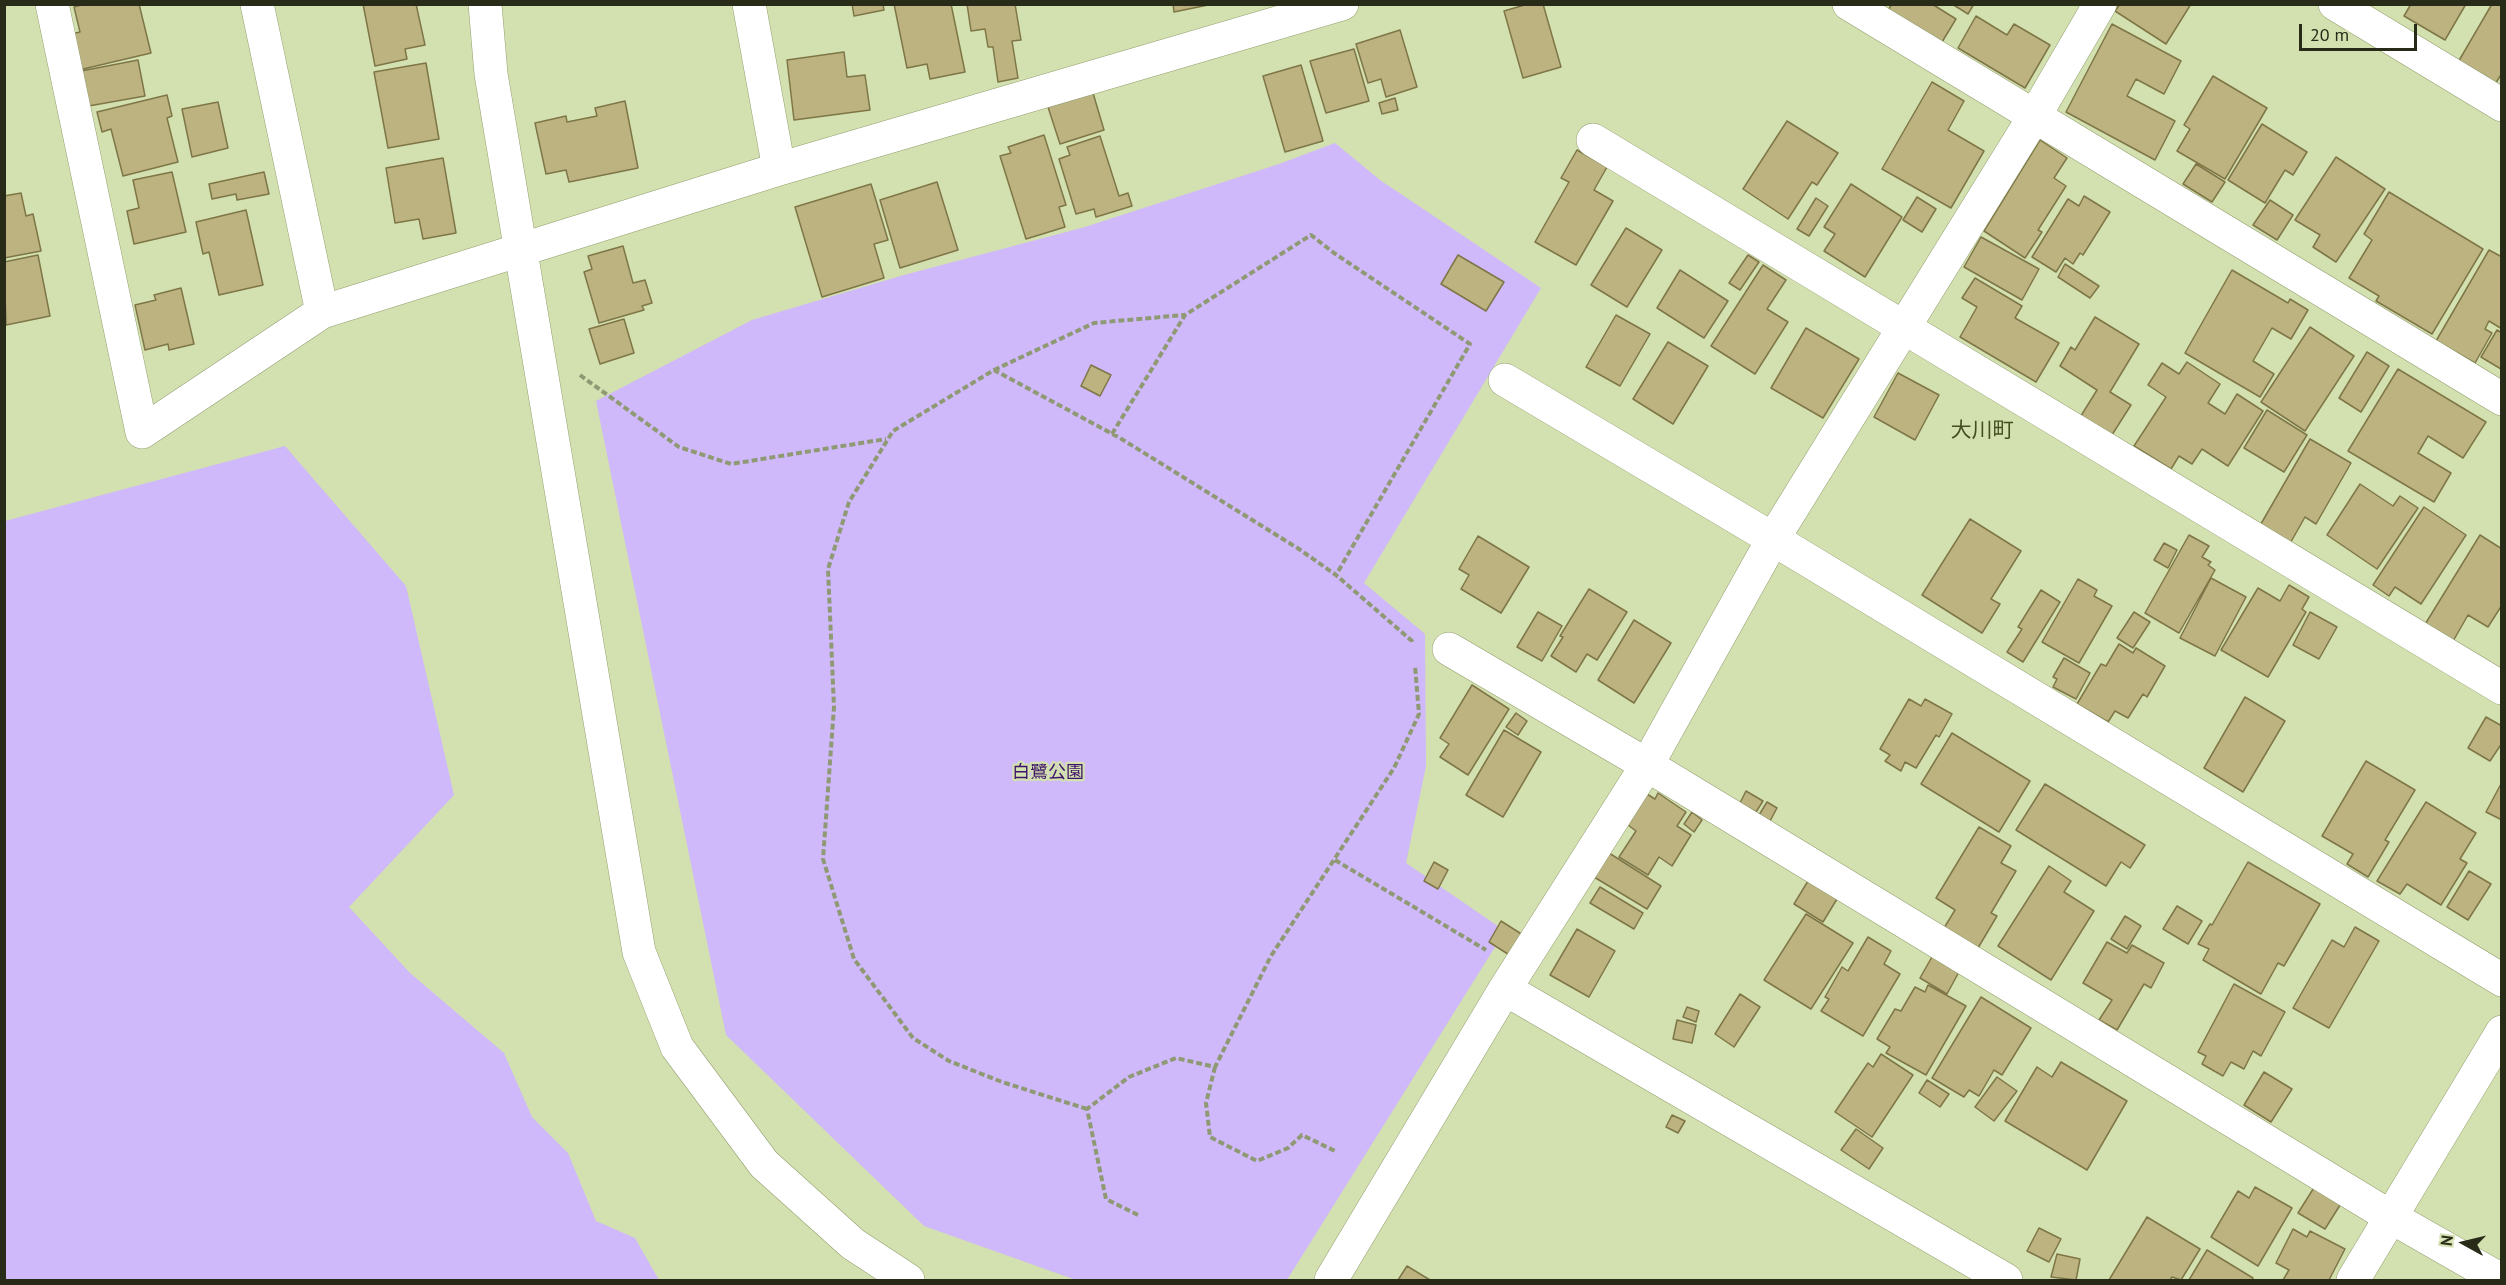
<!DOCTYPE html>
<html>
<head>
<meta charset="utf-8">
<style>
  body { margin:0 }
  #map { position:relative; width:2506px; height:1285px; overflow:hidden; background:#d3e0af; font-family:"PT Sans",sans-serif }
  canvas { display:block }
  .frame { position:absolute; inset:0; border:6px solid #272b18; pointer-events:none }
  .north { position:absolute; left:2434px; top:1213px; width:60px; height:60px; -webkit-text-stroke:4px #d3e0af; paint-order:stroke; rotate:278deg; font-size:16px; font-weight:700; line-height:24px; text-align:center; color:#272b18 }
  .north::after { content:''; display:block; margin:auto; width:21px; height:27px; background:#272b18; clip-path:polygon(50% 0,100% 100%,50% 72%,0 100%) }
  .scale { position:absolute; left:2299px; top:24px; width:118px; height:27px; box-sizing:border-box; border:3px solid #272b18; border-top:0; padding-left:8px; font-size:18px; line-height:21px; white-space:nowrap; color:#272b18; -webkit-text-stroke:4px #d3e0af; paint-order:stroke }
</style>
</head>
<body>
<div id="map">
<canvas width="2506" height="1285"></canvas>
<div class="frame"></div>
<div class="north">N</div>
<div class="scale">20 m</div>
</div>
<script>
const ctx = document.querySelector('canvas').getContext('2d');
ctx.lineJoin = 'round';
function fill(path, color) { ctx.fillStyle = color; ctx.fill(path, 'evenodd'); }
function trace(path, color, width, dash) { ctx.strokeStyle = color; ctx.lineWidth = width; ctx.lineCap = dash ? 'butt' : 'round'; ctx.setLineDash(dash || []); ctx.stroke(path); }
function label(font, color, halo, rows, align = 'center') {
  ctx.font = font + ' "PT Sans","Noto Sans JP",sans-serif'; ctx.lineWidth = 4.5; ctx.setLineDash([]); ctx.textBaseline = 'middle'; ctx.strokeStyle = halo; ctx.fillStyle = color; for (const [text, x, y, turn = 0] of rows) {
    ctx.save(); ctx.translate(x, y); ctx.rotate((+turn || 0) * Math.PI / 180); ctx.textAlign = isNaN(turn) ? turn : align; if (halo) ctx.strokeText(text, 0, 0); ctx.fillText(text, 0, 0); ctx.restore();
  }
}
const green = new Path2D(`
  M1335,143l45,37 161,108 -177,295 61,51 1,132 -20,97 99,68 -218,349h-211l-152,-54 -198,-191 -130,-634 156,-81 152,-45 181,-48 194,-63z
  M285,446l121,140 48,209 -105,112 61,66 94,80 28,64 36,36 28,68 39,17 24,42h-654v-759z`);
const building = new Path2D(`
  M85,4h54l12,49 -72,17 -8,-36 9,-2 -6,-25z
  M363,4h53l9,41 -20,4 2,10 -32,7z
  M852,4h31l1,6 -30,6z
  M894,4h57l14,68 -35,7 -3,-15 -20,4z
  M967,4h48l6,36 -9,1 6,37 -20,4 -5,-35h-5l-3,-18 -14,2z
  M1173,4h40l-39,8z
  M1528,4h15l18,63 -38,11 -19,-67z
  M1892,4h40l24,15 -14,23 -54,-32z
  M1952,4h22l-6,10z
  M2120,4h71l-25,40 -51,-33z
  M2411,4h55l-21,36 -41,-24z
  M2492,4h10v69l-8,13 -37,-22z
  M1976,16l31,19 7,-11 36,21 -25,43 -67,-40z
  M2112,24l69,37 -17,33 -28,-15 -9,17 48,25 -20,39 -89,-48z
  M1400,30l17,57 -31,10 -5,-18 -13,4 -12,-39z
  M1354,49l15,52 -43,12 -16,-52z
  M844,52l3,25 18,-2 5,35 -76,10 -7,-60z
  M138,60l7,36 -62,11 -7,-35z
  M426,63l13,76 -51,9 -14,-76z
  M1301,65l22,76 -38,11 -22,-76z
  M2213,76l54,32 -42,71 -48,-28 13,-22 -6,-4z
  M1932,82l32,19 -16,29 36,21 -33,57 -69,-39z
  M1093,93l11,37 -44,14 -12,-37z
  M167,95l5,21 -5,2 11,44 -55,14 -12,-47 -9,3 -5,-20z
  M1395,98l3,12 -16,4 -3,-11z
  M625,101l13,67 -69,14 -3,-12 -20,4 -11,-51 31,-7 1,6 30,-6 -2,-8z
  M218,102l10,46 -36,9 -10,-48z
  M1787,121l51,32 -21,32 -5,-3 -24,37 -45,-30z
  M2262,124l45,28 -14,23 -8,-5 -20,33 -37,-23z
  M1044,135l22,70 -7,2 6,20 -39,12 -26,-83 11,-3 -3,-6z
  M1100,136l19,60 9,-3 4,13 -36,11 -2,-8 -18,5 -17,-55 11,-4 -3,-8z
  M2040,140l27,18 -13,20 12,8 -28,44 4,2 -17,26 -41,-27z
  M1577,150l30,17 -13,23 19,11 -37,64 -41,-23 34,-60 -8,-4z
  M2336,157l49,32 -49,73 -23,-15 7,-12 -25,-15z
  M443,158l13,75 -33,6 -4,-20 -24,4 -9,-55z
  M2196,164l29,18 -13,20 -29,-18z
  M172,172l14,60 -52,12 -7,-33 12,-3 -6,-28z
  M264,172l5,22 -32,6 -1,-6 -24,5 -3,-15z
  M937,182l21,68 -58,18 -20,-68z
  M871,184l17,56 -14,4 10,34 -62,19 -27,-90z
  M1851,184l51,33 -37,60 -41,-26 11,-17 -11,-7z
  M2389,192l94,57 -51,85 -56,-33 3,-5 -30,-18 23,-38 -8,-6z
  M21,193l5,23 7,-2 8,37 -37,7v-62z
  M2084,196l26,16 -27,43 -3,-2 -7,11 -8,-6 -9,14 -24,-15 36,-58 11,7z
  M1917,197l19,12 -14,23 -19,-12z
  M1816,198l12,8 -19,30 -12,-7z
  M2270,200l23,15 -16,25 -24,-15z
  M246,210l17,75 -44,10 -10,-43 -6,2 -7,-32z
  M1626,228l36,22 -35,57 -36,-22z
  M1981,237l58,32 -17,31 -58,-33z
  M623,246l10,37 12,-3 7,23 -10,3 2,4 -45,13 -15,-51 8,-3 -4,-13z
  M2489,250l13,7v72l-13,-8 -4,8 7,4 -17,30 -39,-22z
  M38,255l12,61 -44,9 -2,-63z
  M1458,255l46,27 -18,29 -45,-27z
  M1748,255l11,7 -19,28 -11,-7z
  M2065,264l34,22 -9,12 -32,-21z
  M1763,265l23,15 -19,29 21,13 -33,52 -44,-28z
  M1680,270l48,31 -24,37 -47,-30z
  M2232,270l56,33 2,-4 18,11 -17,29 -19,-11 -19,33 21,13 -14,23 -75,-44z
  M1975,278l47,28 -7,12 44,25 -23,39 -76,-45 17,-30 -15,-9z
  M181,288l13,56 -25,6 -1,-6 -23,6 -10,-45 21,-5 -2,-5z
  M1616,315l34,19 -30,52 -34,-19z
  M2095,317l44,27 -29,48 21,13 -21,33 -31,-19 18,-29 -37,-24 11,-19 4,3z
  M624,319l10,34 -34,11 -11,-35z
  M2310,327l44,29 -49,75 -44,-29z
  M1806,328l53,31 -36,59 -52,-30z
  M2497,330l5,3 -1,36 -20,-12z
  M1668,342l40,24 -35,58 -40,-25z
  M2367,352l22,14 -28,46 -22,-14z
  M2187,362l33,22 -12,19 17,11 12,-20 26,17 -35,55 -26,-17 -10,15 -13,-8 -8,13 -37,-23 32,-49 -18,-12 14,-22 17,11z
  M1091,365l20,10 -11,21 -19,-10z
  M2398,369l88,53 -23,36 -35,-22 -10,17 33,20 -17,29 -86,-51z
  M1898,373l41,22 -24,45 -41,-23z
  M2267,410l40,25 -23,37 -40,-24z
  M2310,439l41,24 -35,61 -11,-7 -17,30 -30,-18z
  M2360,484l33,22 7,-10 18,12 -41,61 -50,-34z
  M2424,507l42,28 -45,69 -26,-17 -6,9 -16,-11z
  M1970,519l51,32 -30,48 9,5 -18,29 -60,-38z
  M2189,535l20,11 -7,11 9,5 -3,3 7,5 -36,63 -34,-20z
  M2480,535l22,14v56l-14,22 -20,-12 -16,28 -28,-17z
  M1478,536l51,31 -28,46 -40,-24 8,-14 -10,-6z
  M2164,543l13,7 -9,18 -14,-8z
  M2211,578l35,19 -31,59 -35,-18z
  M2078,579l19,11 -3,6 18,10 -33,57 -37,-21z
  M2289,585l20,12 -7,12 4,3 -38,65 -47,-27 37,-62 22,13z
  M1589,589l38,23 -30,48 -10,-6 -11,18 -25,-16 12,-19 -3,-1z
  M2041,590l19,12 -37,60 -16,-10 15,-23 -4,-2z
  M1538,612l24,14 -20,35 -25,-14z
  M2134,612l16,10 -17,26 -16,-10z
  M2310,612l27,15 -18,32 -26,-14z
  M1634,620l37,23 -37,60 -36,-23z
  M2119,644l14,9 3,-5 29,18 -18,31 -4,-3 -15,24 -13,-7 -7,11 -31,-18 24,-40 5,2z
  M2064,658l26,15 -14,26 -23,-12 4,-8 -4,-2z
  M1472,685l37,24 -41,66 -28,-18 9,-13 -9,-6z
  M2245,697l40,24 -42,71 -39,-24z
  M1909,699l12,7 4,-7 27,15 -13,23 -3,-2 -20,33 -11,-6 -4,9 -16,-10 5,-6 -10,-6z
  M1516,713l11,8 -9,14 -12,-8z
  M2486,717l16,9v17l-12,18 -22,-13z
  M1504,730l37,22 -38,65 -37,-22z
  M1952,733l78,48 -31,51 -78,-48z
  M2366,761l49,29 -30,50 4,2 -21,35 -21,-13 6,-10 -31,-18z
  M2502,782v38l-16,-8z
  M2045,784l100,61 -15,23 -9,-6 -15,24 -90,-56z
  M1746,791l17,10 -7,11 -16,-9z
  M1658,793l28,19 -9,14 14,9 -19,31 -13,-9 -11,18 -29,-18 17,-26 -8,-6 19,-31 8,5z
  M1767,802l10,6 -7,13 -11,-6z
  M2426,802l50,31 -16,26 7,4 -26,42 -34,-21 -7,10 -23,-13z
  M1692,812l10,8 -8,12 -10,-8z
  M1979,827l32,19 -10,17 15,8 -25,42 6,3 -22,37 -34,-20 14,-23 -19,-12z
  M1609,853l52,33 -14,23 -53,-32z
  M1434,862l14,8 -10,19 -14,-8z
  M2248,862l72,42 -36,62 -6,-3 -17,31 -58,-34 6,-11 -11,-5 12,-20 2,1z
  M2049,866l22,15 -7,11 30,19 -43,69 -53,-34z
  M2469,871l22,13 -23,36 -21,-13z
  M1808,881l29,18 -14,23 -29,-18z
  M1600,887l43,26 -9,16 -44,-26z
  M2177,906l25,15 -14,23 -25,-15z
  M1806,914l47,29 -42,66 -47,-29z
  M2125,916l16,10 -14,23 -16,-10z
  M1501,921l22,14 -12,21 -22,-14z
  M2355,927l24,14 -50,87 -36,-20 39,-68 12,7z
  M1577,929l38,22 -26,46 -39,-22z
  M1868,937l23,14 -7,13 16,10 -37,62 -42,-25 8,-12 -4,-2 17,-30 6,4z
  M2107,942l20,11 5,-8 32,18 -13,25 -7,-4 -27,46 -18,-10 13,-20 -29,-17z
  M1933,955l27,15 -13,24 -27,-16z
  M2234,984l51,28 -24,44 -8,-5 -9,18 -13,-7 -8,14 -21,-12 4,-8 -8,-4z
  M1928,985l38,21 -40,69 -40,-22 4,-6 -13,-8 18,-30 6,2 14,-24 10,5z
  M1740,994l20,13 -26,40 -19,-13z
  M1981,997l50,31 -29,47 -8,-5 -15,26 -10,-6 -5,7 -32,-19z
  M1687,1007l12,4 -3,11 -13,-5z
  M1677,1020l19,5 -4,18 -19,-4z
  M1881,1054l32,21 -41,62 -37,-25 33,-49 5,4z
  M2061,1062l66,39 -40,69 -82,-49 32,-54 15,10z
  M2264,1072l28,17 -21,33 -27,-17z
  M1997,1077l20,14 -23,30 -19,-14z
  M1927,1080l22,14 -9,13 -21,-14z
  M1672,1115l13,6 -7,12 -12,-6z
  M1856,1129l27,19 -14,21 -28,-19z
  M2315,1186l27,16 -17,27 -27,-16z
  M2255,1187l37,21 -34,58 -47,-29 27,-46 11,7z
  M2147,1217l53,32 -19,31 -9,-3 -2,3h-61z
  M2039,1228l22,11 -12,23 -22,-11z
  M2293,1229l14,8 3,-6 35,18 -16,31h-46l6,-10 -13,-7z
  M2207,1250l46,28 -1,2h-63z
  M2057,1254l23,5 -4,21 -25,-3z
  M1407,1266l23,14h-32z`);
const path = new Path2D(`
  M994,370l100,-47 90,-8
  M580,375l99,72 52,17 155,-25
  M1112,434l73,-119 126,-80 23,18 136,91 -134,231
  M1335,860l151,90
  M1215,1067l-9,36 4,34 47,24 31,-13 14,-13 33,16
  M1087,1109l-85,-27 -53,-21 -36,-23 -59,-79 -31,-100 11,-152 -6,-138 21,-67 44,-71 101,-61 126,68 179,111 37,26 76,66 1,3
  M1138,1215l-32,-16 -19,-90 42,-32 47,-19 39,9 56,-111 123,-188 25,-54 -4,-48`);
const minor = new Path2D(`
  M52,4l90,428 180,-120 457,-143 563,-165
  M257,4l65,308
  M485,4l6,70 148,878 38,95 87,117 89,80 55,36
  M749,4l30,165
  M1849,4l653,395
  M2335,4l167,101
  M1593,140l909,548
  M1505,380l268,159 729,441
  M1449,649l198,116 744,452 110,63
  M1505,989l501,291
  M1331,1280l174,-291 142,-224 126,-226 261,-422 66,-113
  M2353,1280l149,-248`);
const parkNames = [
  ["白鷺公園",1048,773]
];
const quarterNames = [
  ["大川町",1982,431]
];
fill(green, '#cfb9fb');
fill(building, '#bcb381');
trace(building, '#7f7647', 1.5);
trace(minor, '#929e6f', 34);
trace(path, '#8f9974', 4, [6, 3]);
trace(minor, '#fff', 33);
label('18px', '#3d126b', '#d3e0af', parkNames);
label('21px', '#454e22', '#d3e0af', quarterNames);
</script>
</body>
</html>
